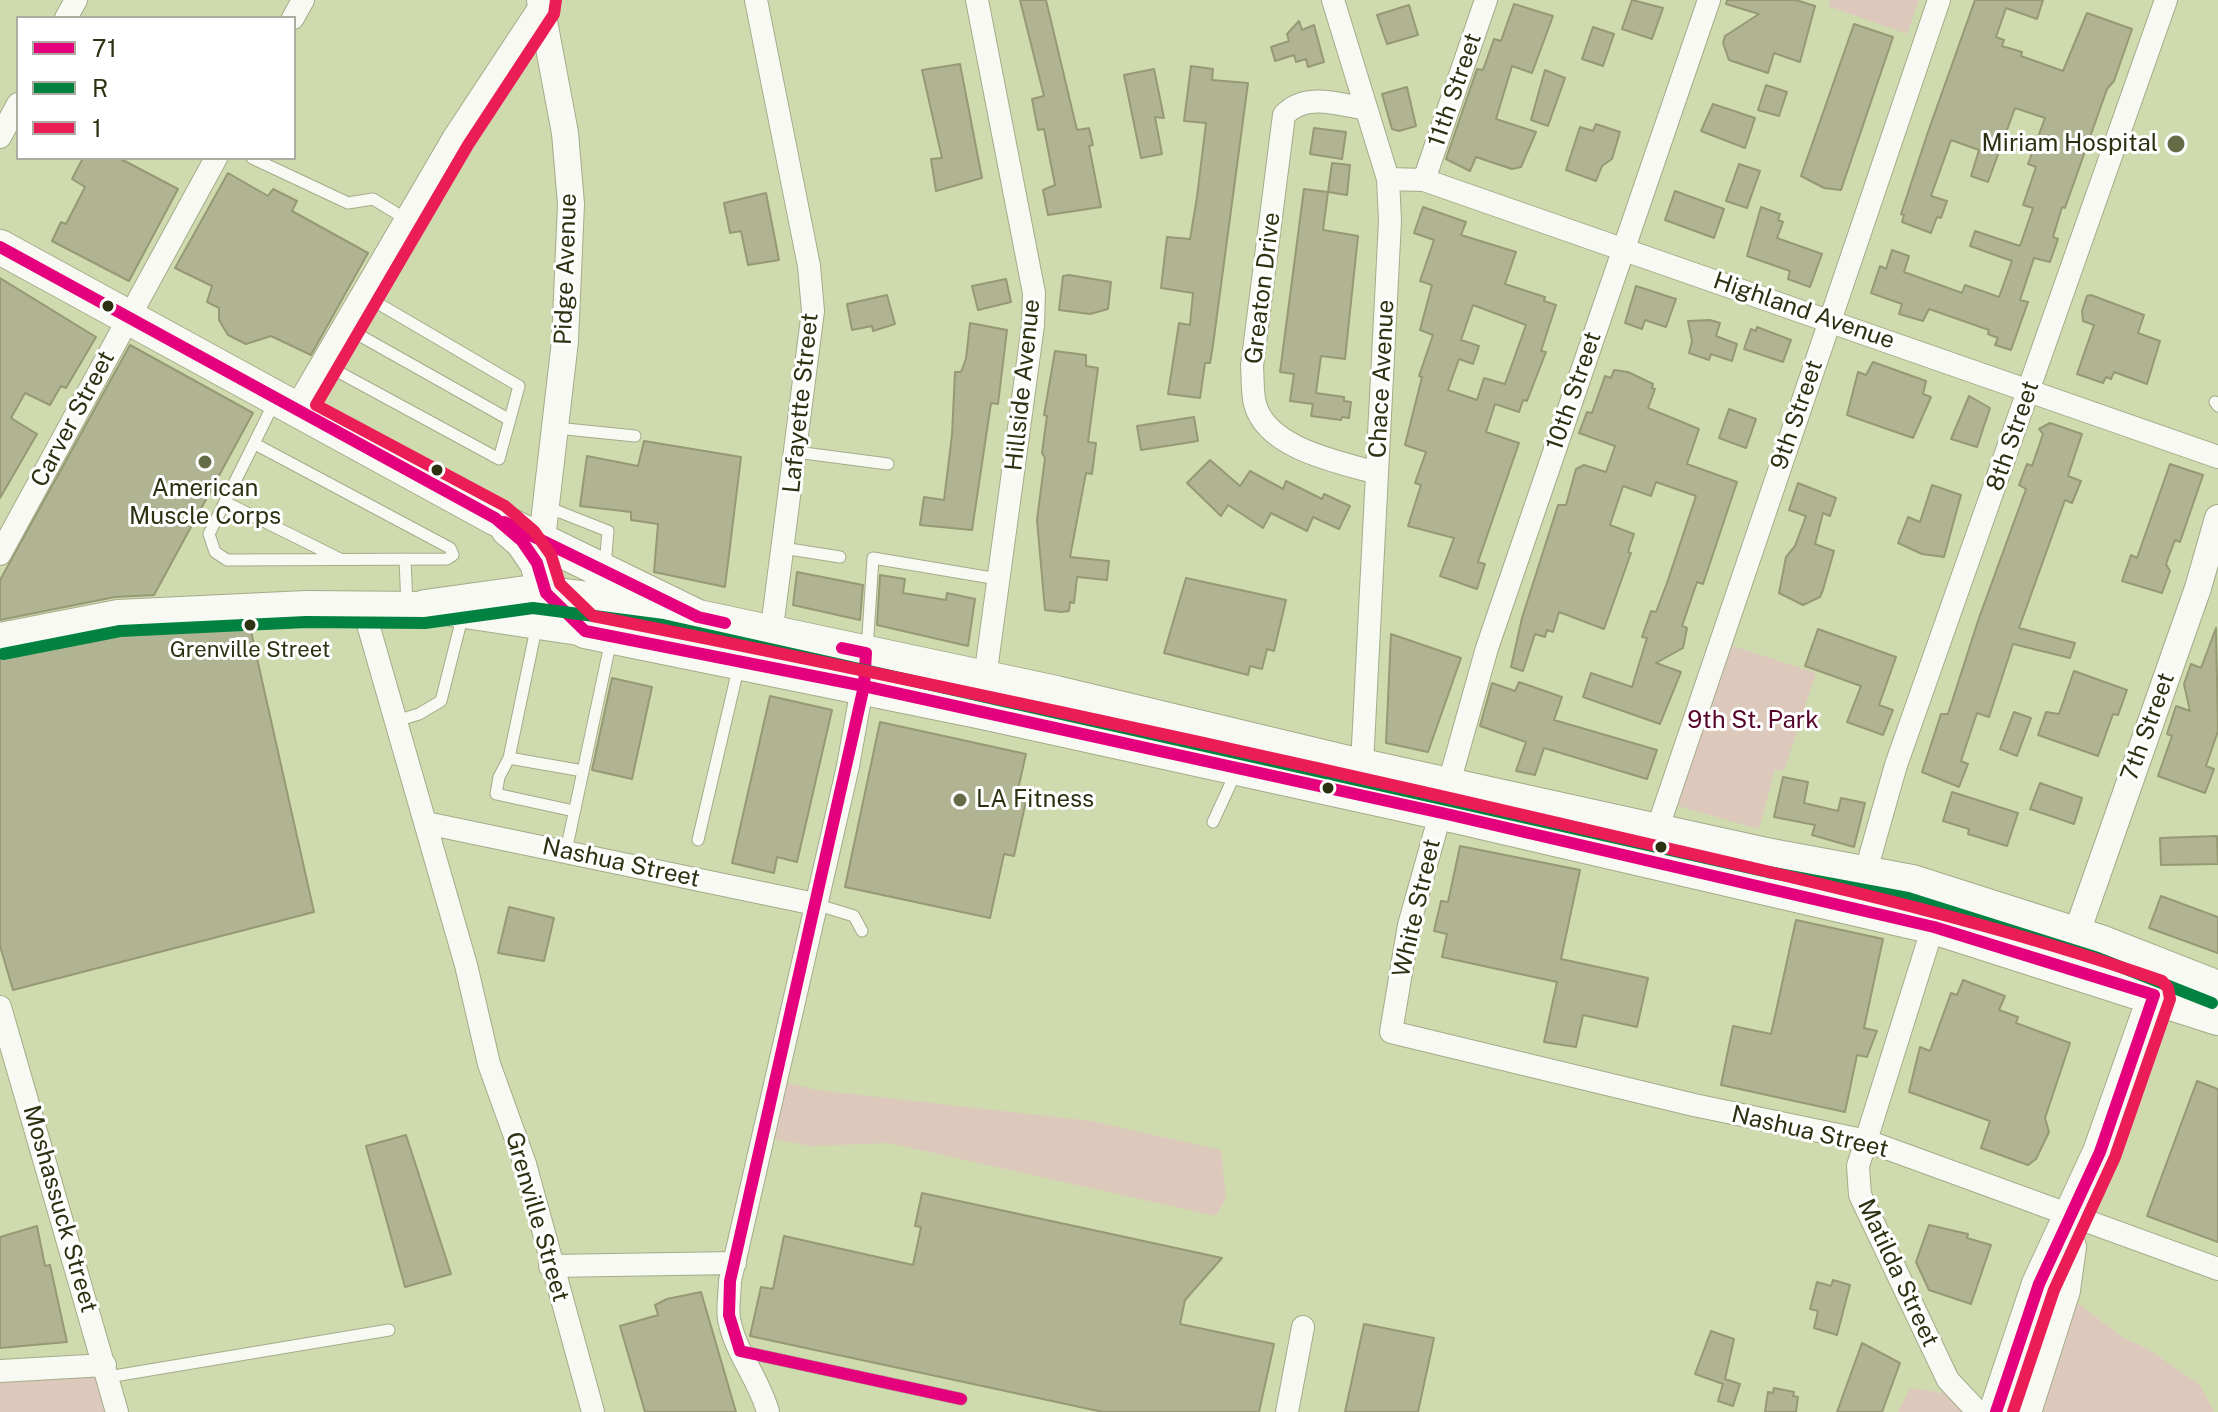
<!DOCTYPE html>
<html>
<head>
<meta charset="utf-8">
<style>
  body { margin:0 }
  #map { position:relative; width:2218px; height:1412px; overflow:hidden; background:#cfdaae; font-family:"Public Sans",sans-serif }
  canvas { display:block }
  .legend { position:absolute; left:16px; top:16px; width:280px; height:144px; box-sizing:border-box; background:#fff; border:2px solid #aaada0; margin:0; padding:10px 14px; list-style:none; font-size:24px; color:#2b3211 }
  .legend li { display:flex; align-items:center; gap:16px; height:40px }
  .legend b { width:40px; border:2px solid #aaada0 }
</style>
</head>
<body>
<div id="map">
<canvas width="2218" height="1412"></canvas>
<ul class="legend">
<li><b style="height:10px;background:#e5007d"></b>71</li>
<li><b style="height:10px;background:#028241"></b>R</li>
<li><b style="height:10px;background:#ea1d57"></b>1</li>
</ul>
</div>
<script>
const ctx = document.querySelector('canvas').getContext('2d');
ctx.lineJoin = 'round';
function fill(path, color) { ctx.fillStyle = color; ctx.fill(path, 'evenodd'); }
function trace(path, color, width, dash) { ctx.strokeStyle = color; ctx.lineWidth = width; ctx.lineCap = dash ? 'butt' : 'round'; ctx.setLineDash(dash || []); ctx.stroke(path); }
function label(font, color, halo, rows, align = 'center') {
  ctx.font = font + ' "Public Sans",sans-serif'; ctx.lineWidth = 6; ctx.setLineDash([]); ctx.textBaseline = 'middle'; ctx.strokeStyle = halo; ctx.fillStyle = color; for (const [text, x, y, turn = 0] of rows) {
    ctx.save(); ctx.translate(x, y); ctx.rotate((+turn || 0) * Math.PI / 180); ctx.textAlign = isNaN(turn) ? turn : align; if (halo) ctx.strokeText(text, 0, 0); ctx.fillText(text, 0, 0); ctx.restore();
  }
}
const green = new Path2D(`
  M1830,0h89l-12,34 -79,-28z
  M1730,645l86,28 -32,98 -9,-2 -16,60 -81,-23z
  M777,1080l40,10 274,31 130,29 5,48 -10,18 -327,-73 -78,3 -48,-9z
  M2075,1301l47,36 26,12 52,36 14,27h-188z
  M100,1366l15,46h-115v-40z
  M1910,1388l47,7 19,17h-78z`);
const building = new Path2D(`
  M1020,0h26l31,130 12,-2 4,17 -4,1 12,61 -53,8 -5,-25 12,-5 -11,-56 -6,1 -6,-31 12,-3z
  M1632,0l31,8 -11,31 -30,-10z
  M1727,0h69l19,6 -15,56 -26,-9 -6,20 -39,-13 -6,-17 2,-7 34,-22 -33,-10z
  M1975,0h68l-6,19 -31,-11 -10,29 8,3 -2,6 20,6 -1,4 42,15 24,-58 45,16 -18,52 -7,8 -42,119 -3,-1 -9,30 5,2 -8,23 -16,-4 -14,42 8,2 -17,48 -16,-5 3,-7 -10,-4 1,-4 -60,-21 -6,12 -24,-7 3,-10 -31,-11 9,-27 6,3 6,-19 17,6 -5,16 58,21 3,-8 34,12 13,-36 -42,-15 5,-15 45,15 13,-38 -10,-3 13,-38 -8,-3 17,-46 -30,-10 -27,74 -17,-6 8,-26 -28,-10 -20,56 16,5 -6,17 -4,-1 -6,16 -29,-11 2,-7 -3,-1 27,-82z
  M1514,4l39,12 -21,57 -20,-7 -16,53 40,13 -15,35 -9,2 -36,-12 -6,14 -24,-12 31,-90 6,1 11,-31 7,2z
  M1409,5l9,30 -31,9 -10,-29z
  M1299,21l3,9 12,-5 10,37 -16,5 -2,-8 -10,3 -2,-7 -19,6 -4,-14 18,-6 -2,-7z
  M1854,24l39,13 -52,153 -17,-2 -23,-12z
  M1593,27l21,7 -11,32 -21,-7z
  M960,64l22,114 -46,13 -5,-32 11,-1 -20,-88z
  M1191,66l22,3 -1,11 36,3 -35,262 -3,18h-5l-5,35 -32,-4 11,-71 11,2 3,-32 -32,-5 6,-51 23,2 7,-42 9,-74 -22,-2z
  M1154,69l10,49 -9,-1 7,37 -21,4 -17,-83z
  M1545,70l20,8 -17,48 -17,-6z
  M1766,85l21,7 -8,24 -21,-6z
  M1407,87l9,39 -17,5 -7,-2 -10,-35z
  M1713,104l42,14 -10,30 -44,-17z
  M1596,124l24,8 -8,27 -10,7 -6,15 -30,-11 14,-43 13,4z
  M1314,128l32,4 -4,27 -32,-5z
  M83,158h36l59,31 -49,92 -77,-40 9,-19 5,2 19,-37 -13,-8z
  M1332,163l18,2 -3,30 -19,-3z
  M1739,164l21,7 -13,37 -21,-7z
  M228,173l40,23 5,-7 24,12 -5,10 76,42 -57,102 -40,-19 -25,8 -18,-9 -9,-15v-12l-12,-6 5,-16 -37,-18z
  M1304,189l24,3 -5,38 35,6 -13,123 -24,-3 -5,37 28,4v4l7,1 -2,16 -7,-1 -1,3 -30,-4 2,-12 -23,-3 4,-27 -14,-2z
  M1675,191l49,18 -10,29 -49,-18z
  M766,193l13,67 -31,5 -7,-34 -11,2 -6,-30z
  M1423,207l43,15 -5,13 55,17 -11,32 40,13 -1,4 12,4 -15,46 5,1 -19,49 -4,-1 -4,12 -24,-8 -9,28 33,11 -41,119 7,2 -8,25 -37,-13 14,-38 -46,-12 13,-41 -6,-2 11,-31 -21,-7 17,-68 -3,-1 14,-41 -13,-5 12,-45 -12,-4 14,-41 -20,-7zM1473,305l53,20 -21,59 -21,-6 -7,22 -29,-10 11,-31 14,5 6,-18 -18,-6z
  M1761,207l19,7 -2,6 5,2 -6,16 45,16 -12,33 -22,-8 2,-8 -43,-15z
  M1069,275l42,7 -3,27 -18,5 -31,-4 4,-34z
  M0,278l96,59 -30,51 -5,-2 -11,19 -25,-12 -14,25 26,16 -37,64z
  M1006,279l5,23 -33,8 -6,-24z
  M1636,286l40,13 -10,28 -21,-7 -3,9 -17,-6z
  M887,295l8,29 -22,7 -1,-5 -20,4 -5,-26z
  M2091,295l53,20 -6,18 22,8 -13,43 -33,-12 -3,7 -5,-2 -3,6 -26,-9 17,-49 -11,-4 -1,-10 5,-15z
  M1710,320l10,3 -4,13 21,8 -5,17 -21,-7 -2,6 -20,-7 3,-12 -4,-20z
  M970,323l37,7 -9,74 -7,-1 -19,127 -52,-5 4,-28 20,3 8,-65 3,-63h6l5,-13z
  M1757,327l34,13 -8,22 -39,-13 7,-20 5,2z
  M130,345l123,68 -99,182 -39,2 -115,23v-40z
  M1055,351l31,4v11l12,2 -10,74 8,1 -4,31 -6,-1 -16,84 39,4 -2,19 -30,-3 -3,26 -4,-1 -1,9 -8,1 -16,-2 -8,-90 8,-62 -3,-5 5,-37 -3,-1z
  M1873,362l53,19 -3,13 8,3 -18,41 -66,-23 11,-43 8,3z
  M1614,370l14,2 25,12 -1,4 3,1 -7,19 51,21 -12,35 50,18 -34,102 -6,-2 -15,44 5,2 -4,20 -27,15 25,9 -21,52 -77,-27 8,-24 41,14 15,-49 -5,-1 9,-26 5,1 11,-29 29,-87 -40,-14 -5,14 -28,-10 -13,39 24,9 -6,18 3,1 -27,76 -45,-17 -6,20 -6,-2 -2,7 -10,-3 -12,37 -12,-4 11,-49 36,-113h8l10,-36 8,-4 22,7 9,-26 -36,-13 8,-21 5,1 13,-37 6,2z
  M1969,396l21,12 -13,39 -26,-8z
  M1729,409l27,10 -10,29 -27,-10z
  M1194,417l4,24 -57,9 -4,-24z
  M2050,423l32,11 -14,42 13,5 -9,22 -7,-3 -46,128 56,15 -5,15 -57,-14 -24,73 -12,-4 -16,48 7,3 -9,23 -37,-15 19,-58h7l31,-96 47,-129 -7,-4 8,-21 5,2 11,-32 -4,-5z
  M644,441l97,16 -16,130 -71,-15 4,-48 -27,-4v-8l-51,-6 7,-50 51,10z
  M1210,460l30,26 10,-15 33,18 3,-8 36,18 2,-5 26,12 -11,23 -26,-12 -6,14 -36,-18 -8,15 -35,-23 -7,11 -34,-33z
  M2170,464l33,11 -23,67 -5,-2 -9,24 4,7 -8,22 -40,-12 9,-26 6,3z
  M1798,483l38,15 -6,18 -7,-3 -8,31 19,7 -11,39 -3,7 -17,8 -24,-12 7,-36 9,-11 11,-30 -17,-6z
  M1932,485l29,10 -17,62 -22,-3 -24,-11 10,-26 12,5z
  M797,572l66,13 -3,35 -67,-15z
  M880,575l25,4 -2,14 43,7 1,-7 28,6 -7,47 -91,-21z
  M1186,578l100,22 -12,51 -7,-2 -5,20 -12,-3 -2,9 -84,-22z
  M250,627l64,285 -301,78 -13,-44v-288l138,-26z
  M2216,628l2,103 -12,35 8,3 -9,24 -47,-17 14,-40 -5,-2 9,-28 14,5 -6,-27 7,-20 10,4z
  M1818,629l78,28 -17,48 14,5 -10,25 -36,-13 14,-36 -56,-20z
  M1391,634l70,24 -33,94 -42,-9z
  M2074,671l53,19 -9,25 -5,-1 -15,42 -60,-21 8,-23 13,2z
  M612,678l40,9 -20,92 -40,-9z
  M1519,682l43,15 -8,23 103,30 -10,29 -103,-31 -9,27 -19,-4 10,-29 -46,-16 12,-43 23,8z
  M770,696l62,14 -35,152 -20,-5 -3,16 -42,-10z
  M2014,712l17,6 -14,38 -17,-7z
  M880,722l146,32 -10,44 10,3 -12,55 -10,-2 -14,64 -145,-31z
  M1783,777l25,5 -4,21 34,8 3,-13 24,5 -11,44 -42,-12 3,-10 -41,-8z
  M2040,783l42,15 -8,26 -44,-15z
  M1952,792l66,21 -11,33 -39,-12 1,-5 -26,-8z
  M2217,836l1,28 -57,1 -1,-27z
  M1460,846l120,24 -19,89 87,19 -11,49 -54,-12 -7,32 -32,-5 13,-60 -115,-25 5,-23 -13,-3 7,-30 7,1z
  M2161,896l57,21v36l-69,-25z
  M509,907l45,11 -10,43 -46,-8z
  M1796,920l87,19 -19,89 13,3 -10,26 -10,-2 -12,57 -124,-27 12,-59 38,8z
  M1963,980l42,16 -6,14 19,7 -2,6 54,20 -25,75 4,14 -13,27 -8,6 -47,-17 9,-27 -81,-29 11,-45 10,4 21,-58 6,2z
  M2197,1081l21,8v153l-71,-26z
  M406,1135l45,139 -46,13 -39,-141z
  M922,1193l300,65 -37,42 -5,24 94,20 -15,68h-156l-353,-76 11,-49 12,2 11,-53 129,29 8,-38 -6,-1z
  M1929,1225l39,9 -1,4 24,7 -20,59 -42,-14 -13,-28z
  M37,1226l8,40 5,-1 17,77 -67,6v-111z
  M1833,1280l17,5 -13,50 -23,-7 4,-17 -8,-2 7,-27 14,4z
  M701,1292l35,120h-91l-25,-86 38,-11 -3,-10 12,-6z
  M1364,1324l70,14 -16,74h-73z
  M1711,1331l23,8 -9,40 15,5 -7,22 -15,-5 5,-17 -28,-10z
  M1862,1343l38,20 -18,49h-45z
  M1774,1388l20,4 -1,4 5,1 -2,15h-31l3,-20 5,1z`);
const service = new Path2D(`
  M252,158l96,45 25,-4 33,20
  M343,326l167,94
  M322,363l177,96 20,-73 -157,-92
  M2215,402l3,4
  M556,428l79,8
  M255,444l195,104 3,7 -6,4 -220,1 -12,-8 -6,-18 66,-133
  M796,452l92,12
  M225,502l115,57
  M547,507l61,24 -3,35
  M783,548l57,9
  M405,559l2,48
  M867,650l6,-92 125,21
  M396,721l23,-7 22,-13 22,-87
  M509,758l28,-134
  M574,811l-78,-17 3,-17 10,-19 74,13
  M1213,822l23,-50
  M698,840l41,-175
  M566,851l45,-211
  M815,904l39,12 8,15
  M740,1351l221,48
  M108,1377l281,-47`);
const minor = new Path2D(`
  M756,0l53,266 4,45 -43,332
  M977,0l57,293 -1,32 -48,353
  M1333,0l55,179 2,42 -28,544
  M1709,0l-222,648 -78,277 -18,107 303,73 173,36 351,128
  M66,18l10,-18
  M293,18l10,-18
  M1366,109c-27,-5 -61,-17 -82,6l-32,251c1,12 0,26 3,38 12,45 84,58 122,69
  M0,137l18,-33
  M1388,179l36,1 794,277
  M1424,180l62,-180
  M294,411l160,-274 87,-132
  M0,554l216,-396
  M363,607l103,358 23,99 36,100 68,248
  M426,823l389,81
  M1657,830l282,-830
  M1865,874l31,-109 270,-765
  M1936,917l-78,249 2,29 88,185 30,32
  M0,1007l117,405
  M550,1266l185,-3
  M0,1371l105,-6
  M768,1412c-9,-33 -33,-60 -39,-93 -2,-12 1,-26 1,-38l118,-515 16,-89
  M1287,1412l16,-85`);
const tertiary = new Path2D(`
  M540,0l25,133 6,71 -6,137 -23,198
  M2076,935l122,-347 20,-70`);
const secondary = new Path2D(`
  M0,638l118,-23 188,-9 119,1 160,24`);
const primary = new Path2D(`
  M0,247l495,271 203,99 358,76 288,69 427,94 141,26 191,61 115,45
  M508,529l14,12 15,22 9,30 39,38 398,81 468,103 483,112 284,91
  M425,607l108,-15 122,15
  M1996,1412l43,-128 61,-132 62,-176
  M2024,1412l39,-122 6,-43`);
const bus1 = new Path2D(`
  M0,247l495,271 27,23 15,22 9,30 39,38 279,55 587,129 483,112 220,68 -54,157 -61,132 -43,128
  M504,522l194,95 27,6
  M842,648l24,5 -2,33 -134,595 -1,34 11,36 221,48`);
const bus2 = new Path2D(`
  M3,654l117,-23 186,-9 119,1 108,-15 130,17 1105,247 140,26 190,60 114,45`);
const bus3 = new Path2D(`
  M556,0l-2,14 -86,131 -152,260 189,101 29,25 17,24 9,29 33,32c326,64 650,134 974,209 199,47 401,88 595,156l6,7 2,11 -55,158 -61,133 -41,122`);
const markers = [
  [2176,144,10,"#646d48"],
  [108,306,7,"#2b3211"],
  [205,462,8,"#646d48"],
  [437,470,7,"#2b3211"],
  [250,625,7,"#2b3211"],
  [1328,788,7,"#2b3211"],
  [960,800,8,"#646d48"],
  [1661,847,7,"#2b3211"]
];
const busNames = [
  ["Grenville Street",250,650]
];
const streetNames = [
  ["11th Street",1455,90,-71],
  ["Pidge Avenue",566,269,-88],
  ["Greaton Drive",1263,288,-83],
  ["Highland Avenue",1804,311,19],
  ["Chace Avenue",1382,379,-87],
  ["Hillside Avenue",1023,385,-84],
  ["10th Street",1574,391,-71],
  ["Lafayette Street",801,403,-84],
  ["9th Street",1797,415,-71],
  ["Carver Street",73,419,-62],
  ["8th Street",2013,436,-71],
  ["7th Street",2148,727,-70],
  ["Nashua Street",621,863,12],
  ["White Street",1417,908,-77],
  ["Nashua Street",1810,1132,13],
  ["Moshassuck Street",60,1209,74],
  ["Grenville Street",537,1217,74],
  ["Matilda Street",1898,1273,65]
];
const poiNames = [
  ["Miriam Hospital",2158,144],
  ["American",205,489,"center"],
  ["Muscle Corps",205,517,"center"],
  ["LA Fitness",976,800,"left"]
];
const parkNames = [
  ["9th St. Park",1753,721]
];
fill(green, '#ddc9bc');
fill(building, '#b1b493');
trace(building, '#969973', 2);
trace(service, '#a4ac89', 13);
trace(minor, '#a4ac89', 24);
trace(tertiary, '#a4ac89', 28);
trace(secondary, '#a4ac89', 32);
trace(primary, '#a4ac89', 36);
trace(service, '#f8f9f3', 11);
trace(minor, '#f8f9f3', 22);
trace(tertiary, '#f8f9f3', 26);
trace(secondary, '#f8f9f3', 30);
trace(primary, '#f8f9f3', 34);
trace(bus1, '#e5007d', 12);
trace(bus2, '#028241', 12);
trace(bus3, '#ea1d57', 12);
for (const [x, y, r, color] of markers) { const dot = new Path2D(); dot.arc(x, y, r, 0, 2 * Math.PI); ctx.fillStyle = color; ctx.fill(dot); trace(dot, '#fff', 3); }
label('22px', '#2b3211', '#fff', busNames);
label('24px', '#2b3211', '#fff', streetNames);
label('24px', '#2b3211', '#fff', poiNames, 'right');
label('24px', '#58052c', '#fff', parkNames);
</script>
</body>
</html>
